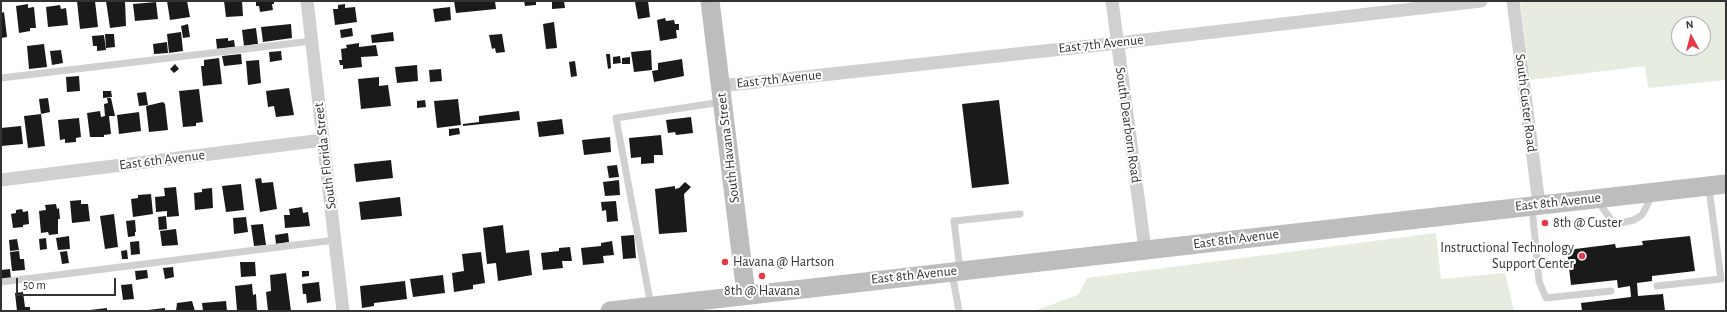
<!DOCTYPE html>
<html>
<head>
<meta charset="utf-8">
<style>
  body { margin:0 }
  #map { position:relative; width:1727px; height:312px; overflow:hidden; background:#fff; font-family:"Alegreya Sans",sans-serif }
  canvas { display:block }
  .frame { position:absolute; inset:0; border:2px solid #333; pointer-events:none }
  .north { position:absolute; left:1671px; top:16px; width:40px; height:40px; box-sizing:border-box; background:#fff; border:1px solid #adadad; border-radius:50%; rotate:353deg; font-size:11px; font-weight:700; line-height:16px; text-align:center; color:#333 }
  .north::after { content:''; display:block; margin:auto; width:14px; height:18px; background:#e63946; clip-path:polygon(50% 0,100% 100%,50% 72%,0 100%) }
  .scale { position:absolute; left:16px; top:278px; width:100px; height:18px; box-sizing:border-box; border:2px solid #333; border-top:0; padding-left:5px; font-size:12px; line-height:14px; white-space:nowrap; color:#333; -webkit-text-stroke:3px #fff; paint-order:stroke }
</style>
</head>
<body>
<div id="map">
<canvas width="1727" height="312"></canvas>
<div class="frame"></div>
<div class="north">N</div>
<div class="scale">50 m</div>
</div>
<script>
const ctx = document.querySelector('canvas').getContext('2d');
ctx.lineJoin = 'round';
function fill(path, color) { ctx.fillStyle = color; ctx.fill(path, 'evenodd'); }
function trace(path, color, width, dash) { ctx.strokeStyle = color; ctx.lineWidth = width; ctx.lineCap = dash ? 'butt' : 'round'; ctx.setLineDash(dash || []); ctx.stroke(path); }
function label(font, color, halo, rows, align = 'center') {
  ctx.font = font + ' "Alegreya Sans",sans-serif'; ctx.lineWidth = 4; ctx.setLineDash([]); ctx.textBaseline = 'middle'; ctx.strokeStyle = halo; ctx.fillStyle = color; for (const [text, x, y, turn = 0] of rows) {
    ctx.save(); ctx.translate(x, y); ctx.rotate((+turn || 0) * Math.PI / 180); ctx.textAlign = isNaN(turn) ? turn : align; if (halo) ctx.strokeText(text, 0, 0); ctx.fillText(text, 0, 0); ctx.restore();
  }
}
const green = new Path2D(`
  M1520,1h206v79l-78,8 -3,-22 -115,14zM1679,24h24v24h-24z
  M1436,233l5,46 64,-6 9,38h-480l44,-16 9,-17z`);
const building = new Path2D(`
  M77,1h18l3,26 -18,2z
  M106,1h19l1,25 -16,2z
  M167,1h20l3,16 -20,3z
  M224,1h18l1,15 -17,1z
  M256,1h18v3h-2l1,6 -13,2 -1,-6h-3z
  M454,1h41l1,8 -40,4z
  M524,1h12v4l-11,1z
  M552,1h12l1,7 -13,1z
  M648,1l2,16 -12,2 -3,-17z
  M156,2l2,17 -23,2 -2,-17z
  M28,4v4l6,-1 2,21h-6v3l-11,2 -3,-27z
  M345,4v4l10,-1 2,15 -22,3 -2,-16h5v-4z
  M60,5l1,4 5,-1 2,17 -20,2 -2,-20z
  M450,7l1,13 -16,2 -2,-13z
  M4,12l3,25 -6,1v-25z
  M665,18l1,3 8,-1 1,4h4v6h-3l1,8 -17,3 -3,-21z
  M554,22l3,26 -11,1 -3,-25z
  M188,24l2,13 -7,1 -2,-12z
  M291,24l1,14 -29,4 -2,-15z
  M256,28l2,16 -14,2 -2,-16z
  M352,28l1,8 -12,2 -1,-8z
  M181,32l2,19 -14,2 -2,-19z
  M393,32l1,9 -22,2 -1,-8z
  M105,34h9l1,13 -9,1z
  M502,34l3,18 -9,1 -1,-5 -3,1 -3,-14z
  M104,35l2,15 -9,1v-5h-4l-1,-10z
  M228,38v3l6,-1 1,7 -18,2 -1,-10z
  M167,42l1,11 -14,1 -1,-10z
  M359,43v4l17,-2 2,11 -17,1 1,10 -19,2v-4h-3l-1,-5h3l-1,-11 6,-1 -1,-3z
  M44,44l3,23 -18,2 -2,-23z
  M61,50l2,13 -11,2 -2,-14z
  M651,50l1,20 -18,2 -3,-20z
  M281,51l1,9 -12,2 -1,-10z
  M241,54l1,10 -18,2 -2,-10z
  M606,54h4l1,14 -3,1z
  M620,56l1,7 -8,1v-7z
  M630,57v7h-8v-6z
  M219,58l3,26 -19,2 -2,-20h3v-6z
  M682,59l2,17 -30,6 -2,-11 6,-1v-7z
  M259,60l2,23 -13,2 -2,-24z
  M575,61l2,15 -6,1 -2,-15z
  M175,64l4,5 -5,4 -4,-4z
  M417,65l1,16 -21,2 -2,-16z
  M441,69l1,12 -12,1 -1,-12z
  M79,76l1,15 -13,1 -1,-15z
  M379,77v9l9,-1 3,21 -30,3 -3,-30z
  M289,88l5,27 -18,2 -2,-11 -6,1 -2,-16z
  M199,89l4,33 -7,1v3l-13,1 -4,-36z
  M103,91h8l1,6 -9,1z
  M146,92l2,13 -9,1 -2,-13z
  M48,98l2,14 -9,2 -2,-15z
  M107,98h4l4,18h-6l2,18 -7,1v2h-14l-3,-24 13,-2 1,6 4,-1 -1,-12 4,-1z
  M458,99l3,26 -24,3 -3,-27z
  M425,100l1,7 -9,1v-7z
  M999,100l10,84 -37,4 -10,-84z
  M163,102l2,2 3,26 -19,2 -3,-26z
  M519,111l1,9 -57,6v-2l16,-2v-6z
  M139,112l2,19 -22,3 -2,-19z
  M41,114l4,32 -17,2 -4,-32z
  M691,117l2,16 -17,2 -1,-3 -7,1 -2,-13z
  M79,118l2,19 -5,1v4l-11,1v-4l-5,1 -2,-20z
  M562,119l2,15 -25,3 -2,-15z
  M21,126l2,18 -22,2v-18z
  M459,128l1,6 -11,2v-7z
  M661,135l2,20h-9v8l-13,1v-7l-10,1 -2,-20z
  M610,137l1,15 -27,3 -2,-15z
  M391,160l2,18 -37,4 -2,-18z
  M617,165l2,12 -10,1 -2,-12z
  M261,178l1,5 11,-1 4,27 -17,3 -5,-33z
  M619,180l1,15 -15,1 -2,-14z
  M685,182l6,5 -7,7 3,38 -28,2 -4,-45 20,-3v3l4,-1z
  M241,184l3,26 -18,2 -4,-26z
  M176,187l3,29 -12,1v-6l-11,1 -1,-15 10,-1 -1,-8z
  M212,188l1,20 -18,2 -1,-17 8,-1v-3z
  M151,194l2,20 -20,3 -2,-18 7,-1v-3z
  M400,197l2,19 -41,4 -2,-18z
  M81,200v4h7l2,17 -18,2 -2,-22z
  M616,201l2,20 -11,1 -1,-12 -4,1 -1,-9z
  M56,204l1,5 2,-1 1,11h-2v15l-9,1 -1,-3 -7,1 -2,-22 7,-1 -1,-5z
  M302,207l1,6 5,-1 2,14 -25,2 -1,-13h6l-1,-6z
  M22,209l1,3 5,-1 1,13 -6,1v2l-10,1 -2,-14 5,-1v-3z
  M114,214l4,33 -13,2 -5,-33z
  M166,216l1,13 -8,1 -1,-13z
  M246,217l2,15 -14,2 -1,-16z
  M135,220l1,12h-1v4l-7,1 -2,-16z
  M263,224l3,21 -12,1 -3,-21z
  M503,225l3,28 23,-3 3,25 -34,6 -2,-18 -9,1 -4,-36z
  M176,229l2,16 -16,1 -2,-15z
  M288,233l1,9 -13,2 -1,-9z
  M634,235l2,23 -13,1 -2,-23z
  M69,236l1,13 -12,1 -2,-12z
  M1690,236l5,35 -43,5v5l-15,2 1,13 25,-2 2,17h-83l-1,-8 50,-6 -1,-11 -12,2 -1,-8 -46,5 -4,-35 48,-6 1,4 27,-3 -1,-4z
  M46,238l1,11 -7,1 -1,-11z
  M17,239l2,11 -9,1 -1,-11z
  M139,241l1,13 -9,1 -1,-13z
  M612,241l2,14 -11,1 1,7 -21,2 -2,-17 20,-2v-3z
  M570,247l2,14h-10l1,7 -20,2 -2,-17 18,-2v-3z
  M127,250l1,9h-6l-1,-8z
  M19,251l1,8h4l1,11 -13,1 -2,-19z
  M67,251l2,12 -7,1 -2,-12z
  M481,252l4,31 -12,2v4l-19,3 -2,-19 12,-2 -2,-17z
  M240,262h15l1,14 -15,1z
  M173,267l1,10 -9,2 -2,-11z
  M10,269l1,9 -10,1v-9z
  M147,270l1,8 -12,2 -1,-9z
  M302,271h7v5l-7,1z
  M286,273l5,38h-23l-2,-19 5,-1 -1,-16z
  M443,275l2,18 -32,4 -3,-18z
  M405,281l2,18 -33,4v3l-12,2 -2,-22z
  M319,282l2,19 -14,2 -1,-9h-3l-1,-10z
  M132,284l2,15 -11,1 -2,-15z
  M252,284l1,11 3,-1 1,17h-20l-2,-25z
  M23,292l2,15h5v4h-13l-2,-18z
  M192,301l3,10h-19l1,-8z
  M226,301l1,10h-24l-1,-8z
  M107,308v3h-17v-1z
  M165,308v3h-17v-1z`);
const lane = new Path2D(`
  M1,78l311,-37
  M1598,201l13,19 10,3 13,-3 8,-5 11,-21
  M1532,207l7,74 7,17 65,-7
  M960,270l-6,-49 66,-7
  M952,273l7,38
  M1,282l334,-42
  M1657,286l64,-7 -12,-91
  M651,306l-35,-188 106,-16`);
const street = new Path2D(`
  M307,1l36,310
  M1112,1l33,248
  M1513,1l26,203
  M720,86l398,-43 363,-42
  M1,180l322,-40`);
const secondary = new Path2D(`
  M710,1l36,293
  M610,311l1116,-127`);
const markers = [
  [1545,223,4,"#e63946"],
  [1582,256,4,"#e63946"],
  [725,262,4,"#e63946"],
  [762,276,4,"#e63946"]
];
const streetNames = [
  ["East 7th Avenue",1101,44,-6],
  ["East 7th Avenue",779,79,-6],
  ["South Custer Road",1526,103,83],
  ["South Dearborn Road",1128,125,82],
  ["South Havana Street",728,148,-97],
  ["South Florida Street",325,156,-97],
  ["East 6th Avenue",162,160,-7],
  ["East 8th Avenue",1558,202,-6],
  ["East 8th Avenue",1236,239,-7],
  ["East 8th Avenue",914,275,-6]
];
const poiNames = [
  ["8th @ Custer",1553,223],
  ["Instructional Technology",1574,248,"right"],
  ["Support Center",1574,264,"right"],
  ["Havana @ Hartson",733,262],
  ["8th @ Havana",762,291,"center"]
];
fill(green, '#e6ecdf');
fill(building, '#1a1a1a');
trace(lane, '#d0d0d0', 7);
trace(street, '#d0d0d0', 13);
trace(secondary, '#bdbdbd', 19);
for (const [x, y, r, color] of markers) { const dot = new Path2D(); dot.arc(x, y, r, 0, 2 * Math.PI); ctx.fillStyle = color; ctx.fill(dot); trace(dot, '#fff', 1.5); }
label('14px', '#333', '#fff', streetNames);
label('14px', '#333', '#fff', poiNames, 'left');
</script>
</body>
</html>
